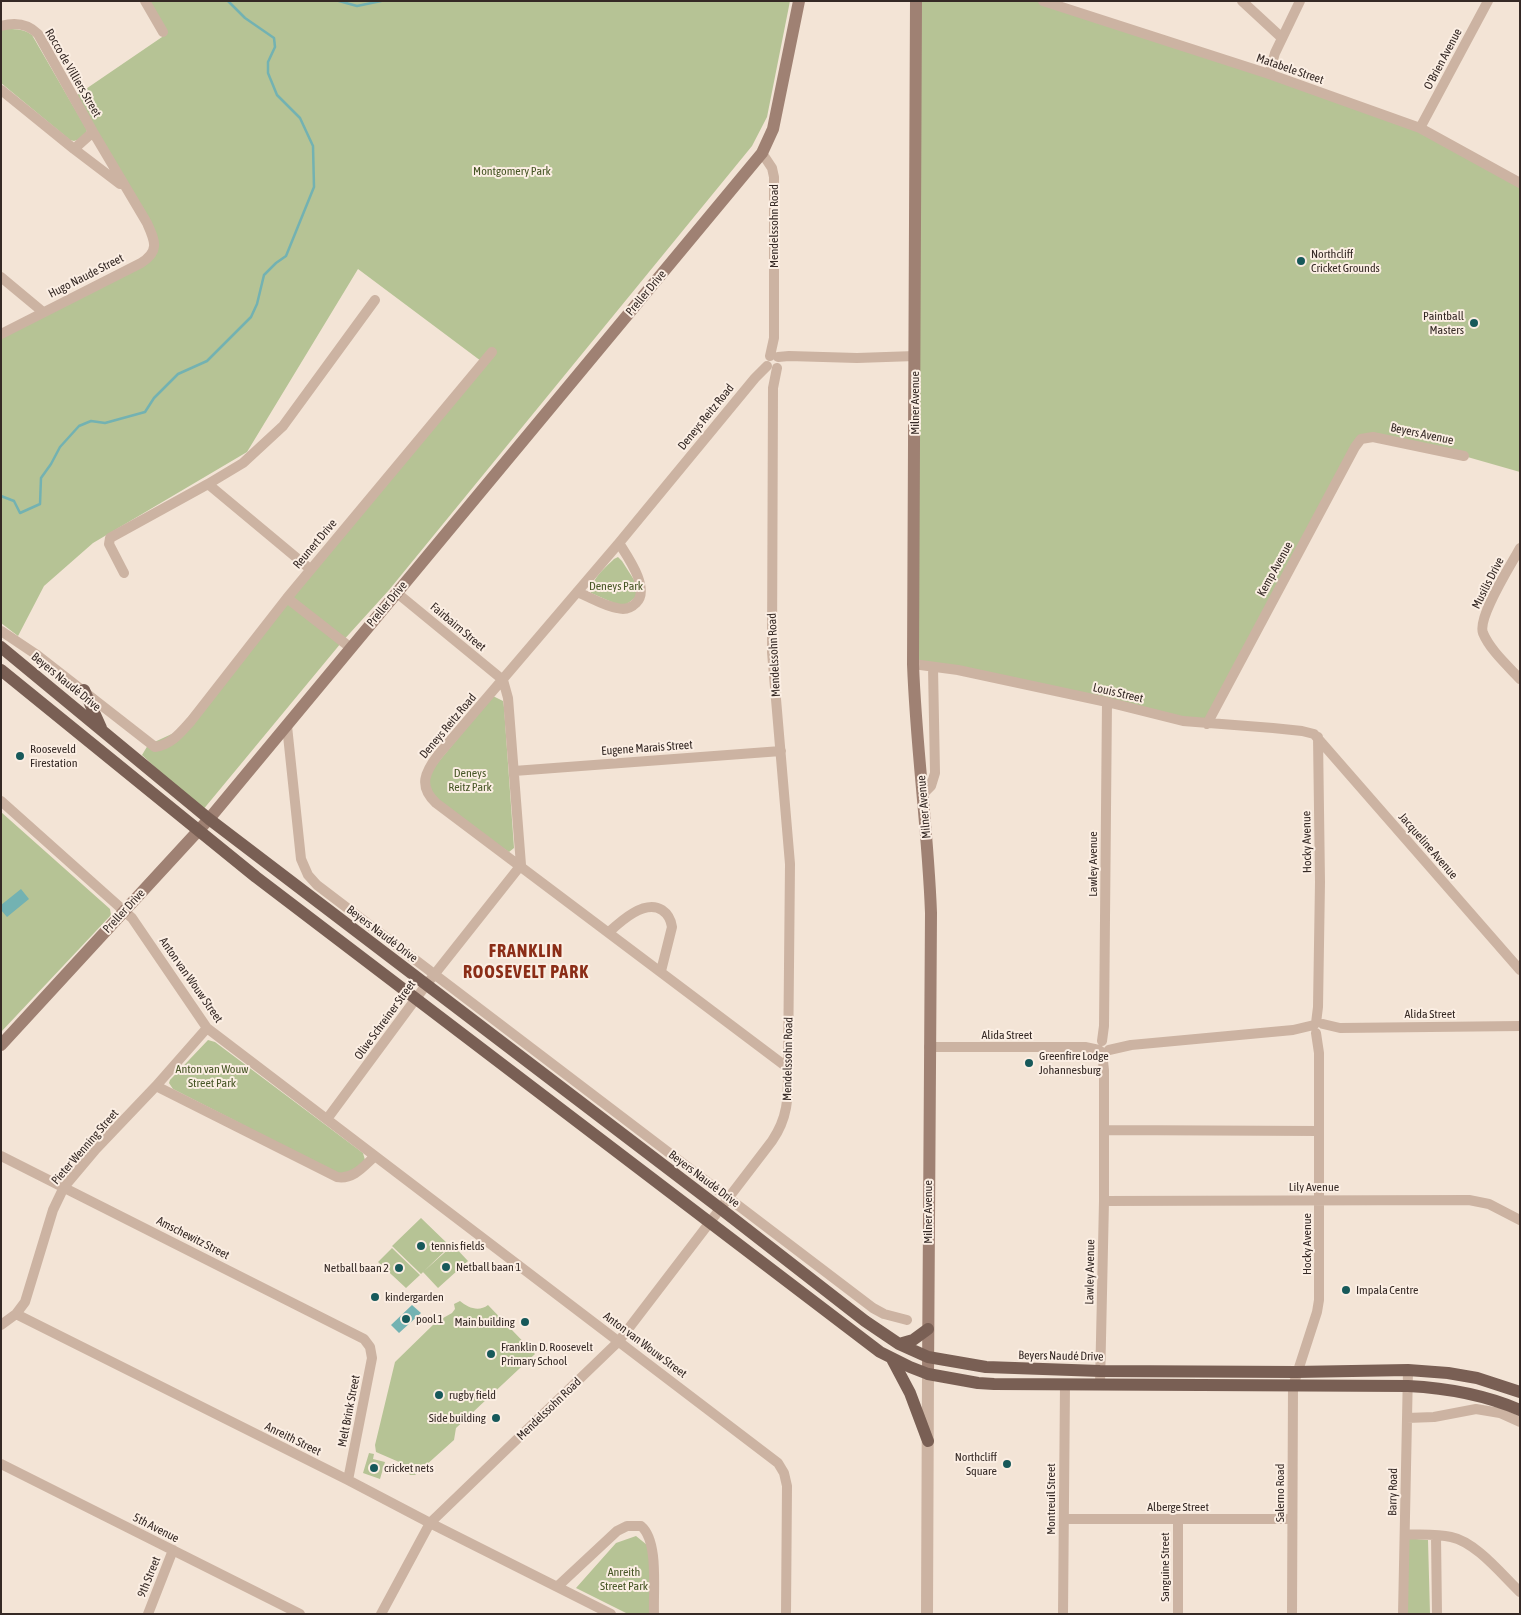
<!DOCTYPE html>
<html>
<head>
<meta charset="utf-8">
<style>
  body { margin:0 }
  #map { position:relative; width:1521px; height:1615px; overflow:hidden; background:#f3e4d6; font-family:"Asap Condensed",sans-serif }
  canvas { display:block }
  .frame { position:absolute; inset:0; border:2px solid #352925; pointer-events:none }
</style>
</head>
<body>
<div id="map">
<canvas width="1521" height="1615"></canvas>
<div class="frame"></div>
</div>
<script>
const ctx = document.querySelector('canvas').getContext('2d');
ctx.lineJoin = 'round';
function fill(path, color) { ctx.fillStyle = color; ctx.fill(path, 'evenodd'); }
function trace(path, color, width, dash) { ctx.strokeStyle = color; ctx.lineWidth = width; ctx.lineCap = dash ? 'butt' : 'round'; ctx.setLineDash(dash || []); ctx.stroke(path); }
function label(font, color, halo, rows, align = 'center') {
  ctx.font = font + ' "Asap Condensed",sans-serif'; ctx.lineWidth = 4; ctx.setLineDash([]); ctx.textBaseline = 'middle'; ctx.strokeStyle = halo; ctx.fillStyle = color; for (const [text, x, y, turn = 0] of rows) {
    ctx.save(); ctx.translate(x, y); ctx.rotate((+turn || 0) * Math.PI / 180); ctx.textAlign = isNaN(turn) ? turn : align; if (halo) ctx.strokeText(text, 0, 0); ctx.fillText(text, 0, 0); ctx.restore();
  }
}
const green = new Path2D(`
  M145,1h645l-23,116 -15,29 -363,444 -48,53 -139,168 -60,-56 6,-10 28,-13 305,-371 -123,-92 -111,183 -154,91 -49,43 -26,50 -17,-13v-290l142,-70 11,-25 -77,-143 88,-60z
  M916,1h126l378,127 100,54v290l-56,-16 -103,-17 -154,285 -294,-60z
  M1,29c12,0 22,-1 31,6l55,95c-2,7 -6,9 -13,11l-4,-1 -69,-57z
  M618,557l4,4 14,22v14l-13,10 -32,-14c-1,-13 14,-25 23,-34z
  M493,696l10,5 1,6 10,141 -5,4 -73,-49 -11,-25z
  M1,812l109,97 1,6 -110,117z
  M208,1040l7,2 148,111 2,7 -12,11 -12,4 -168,-86 -4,-6 1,-3z
  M421,1218l29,28 -29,28 -29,-28z
  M453,1245l15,16 -30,27 -15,-16z
  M392,1248l28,27 -14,13 -28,-26z
  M460,1301c8,7 19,11 28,4l47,49 -79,74 -2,12 -39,35h-5l-11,-13 -23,-10 -1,-7 20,-83 41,-40 16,-9 3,-4 -1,-5z
  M369,1453l5,1 -1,5 12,3 -5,17 -17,-6z
  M636,1536l16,13 1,65h-25l-52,-26 40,-45z
  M1404,1538l24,2 2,74h-27z`);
const water = new Path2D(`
  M21,889l8,10 -22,18 -6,-7v-5z
  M412,1305l9,8 -22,20 -8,-8z`);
const stream = new Path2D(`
  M339,1l18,5 24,-5
  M1,496l13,5 6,12 20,-9 1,-26 10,-14 9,-17 19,-21 12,-5 14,2 40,-11 9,-14 24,-24 29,-13 44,-44 6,-13 7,-29 12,-12 10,-7 28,-69 -1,-41 -13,-28 -23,-23 -9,-22v-11l7,-15 -1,-9 -29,-20 -17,-17`);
const minor = new Path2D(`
  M145,1l18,31
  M1043,1l226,73 151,54 100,55
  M1242,1l40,37
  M1,26c14,-4 27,-2 37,8l55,98 54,91c8,18 13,28 -6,40l-140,71
  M1269,74l6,-21 25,-52
  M1,90l73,59 46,35
  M1420,128l68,-127
  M74,149l19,-17
  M762,153l10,15 2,9v161l-4,18
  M1,277l42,35
  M778,357l11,-1 68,2 58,-2
  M767,366l-12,12 -136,165 -181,212c-13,17 -20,31 -2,48l352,265
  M208,484l35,-21 40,-37 92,-126
  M1520,548c-9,17 -43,69 -37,85 7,17 25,33 37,46
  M124,573l-15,-29 1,-6 98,-54 102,85
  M577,592c13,5 27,14 40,16 7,2 14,0 19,-5 15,-14 -9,-47 -17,-60
  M287,598l64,50
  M1,631l36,24 118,92c17,-3 25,-14 36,-26l96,-123 205,-246
  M913,664l45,6 149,32 76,19 90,7 29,3 12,3 206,236
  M1207,724l148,-277 6,-8 12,-2 91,19
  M287,726l14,133 7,16 9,10 556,423 11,6 23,6
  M514,771l267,-20
  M923,794l8,-8 4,-13 -2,-106
  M1,801l131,117 75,110 571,435 6,10 3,13 -1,128
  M609,932c12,-11 36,-33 53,-22 6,4 9,10 10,17l-11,44
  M1316,1023l2,-16 2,-125 -2,-145
  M1323,1024l17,4 180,-2
  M1102,1041l2,-15 3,-324
  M929,1047h156l14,3
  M1109,1050l22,-5 162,-15 21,-5
  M156,1086l181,91c16,3 27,-11 37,-20
  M327,1119l99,-134 95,-120 -13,-167 -5,-18 -106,-87
  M1104,1130l215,1
  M1,1156l363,183 6,8 2,11 -24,122
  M1104,1201l365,-1 20,4 31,16
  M16,1314l332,166 82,43 181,91
  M1,1325l15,-11 9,-12 28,-92 11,-23 32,-38 60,-63 51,-58
  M1100,1385l4,-184v-131l-2,-18
  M1407,1418l27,-1 42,-8 24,4 20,9
  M1,1464l299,150
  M1064,1519h228
  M1405,1534c15,1 31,0 46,3 25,5 51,38 69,55
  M1436,1536l1,78
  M558,1586l59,-55 10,-5h14c18,15 12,64 13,88
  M148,1614l25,-64
  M381,1614l49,-91 189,-182 153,-200c17,-25 16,-45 16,-73l2,-204 -18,-212 1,-264 4,-20
  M1063,1614l2,-229
  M1178,1614v-95
  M1292,1614l1,-228 24,-74 2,-12v-247l-3,-20
  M1403,1614l5,-244`);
const tertiary = new Path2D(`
  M927,1614l1,-240`);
const secondary = new Path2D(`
  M916,1l-3,663c3,83 15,166 18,249l-3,461
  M1,1045l208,-226 553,-666 11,-24 26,-128`);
const primary = new Path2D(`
  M1,647l208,172 512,390 144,112 34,23 29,13 58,10 114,4 196,1 112,-2 40,3 29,5 43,14
  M1,670l255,207 624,475 30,15 18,7 50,9 16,1 414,2c39,2 75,8 112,24
  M84,690l17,38
  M899,1344l14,-4 15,-11
  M892,1359l18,34 18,48`);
const markers = [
  [1301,261,5,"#17595a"],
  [1474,323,5,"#17595a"],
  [20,756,5,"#17595a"],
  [1029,1063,5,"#17595a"],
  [421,1246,5,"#17595a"],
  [446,1267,5,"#17595a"],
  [399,1268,5,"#17595a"],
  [1346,1290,5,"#17595a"],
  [375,1297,5,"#17595a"],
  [406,1319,5,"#17595a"],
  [525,1322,5,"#17595a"],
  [491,1354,5,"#17595a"],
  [439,1395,5,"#17595a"],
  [496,1418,5,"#17595a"],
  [1007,1464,5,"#17595a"],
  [374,1468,5,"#17595a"]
];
const streetNames = [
  ["O'Brien Avenue",1443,59,-62],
  ["Matabele Street",1290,69,19],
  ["Rocco de Villiers Street",73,73,60],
  ["Mendelssohn Road",774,226,-90],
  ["Hugo Naude Street",86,276,-27],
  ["Preller Drive",646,293,-50],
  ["Milner Avenue",915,403,-90],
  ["Deneys Reitz Road",706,417,-51],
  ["Beyers Avenue",1422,434,12],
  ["Reunert Drive",315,544,-50],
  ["Kemp Avenue",1275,569,-61],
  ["Musilis Drive",1488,583,-63],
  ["Preller Drive",387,604,-50],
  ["Fairbairn Street",458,627,40],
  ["Mendelssohn Road",774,655,-93],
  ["Beyers Naudé Drive",66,682,39],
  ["Louis Street",1118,693,13],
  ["Deneys Reitz Road",448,726,-50],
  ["Eugene Marais Street",647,748,-4],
  ["Milner Avenue",924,807,-95],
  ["Hocky Avenue",1307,842,-91],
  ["Jacqueline Avenue",1428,846,49],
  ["Lawley Avenue",1093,864,-90],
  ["Preller Drive",124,911,-47],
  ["Beyers Naudé Drive",382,934,37],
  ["Anton van Wouw Street",191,980,55],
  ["Alida Street",1430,1014],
  ["Olive Schreiner Street",385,1020,-54],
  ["Alida Street",1007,1035],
  ["Mendelssohn Road",788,1059,-89],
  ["Pieter Wenning Street",85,1147,-49],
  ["Beyers Naudé Drive",704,1179,37],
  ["Lily Avenue",1314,1187],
  ["Milner Avenue",928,1212,-90],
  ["Amschewitz Street",193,1238,27],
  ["Hocky Avenue",1307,1244,-90],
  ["Lawley Avenue",1090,1272,-89],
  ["Anton van Wouw Street",645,1345,37],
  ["Beyers Naudé Drive",1061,1356,1],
  ["Mendelssohn Road",549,1409,-44],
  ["Melt Brink Street",349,1411,-79],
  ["Anreith Street",293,1439,26],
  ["Barry Road",1393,1492,-89],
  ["Salerno Road",1280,1493,-90],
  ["Montreuil Street",1051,1499,-90],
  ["Alberge Street",1178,1507],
  ["5th Avenue",156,1528,27],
  ["Sanguine Street",1165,1567,-90],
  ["9th Street",149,1577,-68]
];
const parkNames = [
  ["Montgomery Park",512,171],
  ["Deneys Park",616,586],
  ["Deneys",470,773],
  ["Reitz Park",470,787],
  ["Anton van Wouw",212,1069],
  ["Street Park",212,1083],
  ["Anreith",624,1572],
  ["Street Park",624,1586]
];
const poiNames = [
  ["Northcliff",1311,254],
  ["Cricket Grounds",1311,268],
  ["Paintball",1464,316,"right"],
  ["Masters",1464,330,"right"],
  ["Rooseveld",30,749],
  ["Firestation",30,763],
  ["Greenfire Lodge",1039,1056],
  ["Johannesburg",1039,1070],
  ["tennis fields",431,1246],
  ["Netball baan 1",456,1267],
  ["Netball baan 2",389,1268,"right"],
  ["Impala Centre",1356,1290],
  ["kindergarden",385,1297],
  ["pool 1",416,1319],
  ["Main building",515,1322,"right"],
  ["Franklin D. Roosevelt",501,1347],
  ["Primary School",501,1361],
  ["rugby field",449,1395],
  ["Side building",486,1418,"right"],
  ["Northcliff",997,1457,"right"],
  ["Square",997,1471,"right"],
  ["cricket nets",384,1468]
];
const districtNames = [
  ["FRANKLIN",526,951],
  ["ROOSEVELT PARK",526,972]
];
fill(green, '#b6c395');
fill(water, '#73b2b2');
trace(stream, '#73b2b2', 2.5);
trace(minor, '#ccb3a2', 10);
trace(tertiary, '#ccb3a2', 12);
trace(secondary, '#9f8173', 12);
trace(primary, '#795f54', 12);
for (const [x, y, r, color] of markers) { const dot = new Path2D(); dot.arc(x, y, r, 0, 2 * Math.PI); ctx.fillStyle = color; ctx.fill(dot); trace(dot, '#fbeee3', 2); }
label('12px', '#352925', '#fbeee3', streetNames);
label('12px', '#475626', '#fbeee3', parkNames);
label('12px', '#352925', '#fbeee3', poiNames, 'left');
ctx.letterSpacing = '1px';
label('bold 18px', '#8b2d17', '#fbeee3', districtNames);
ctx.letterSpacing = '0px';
</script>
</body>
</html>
